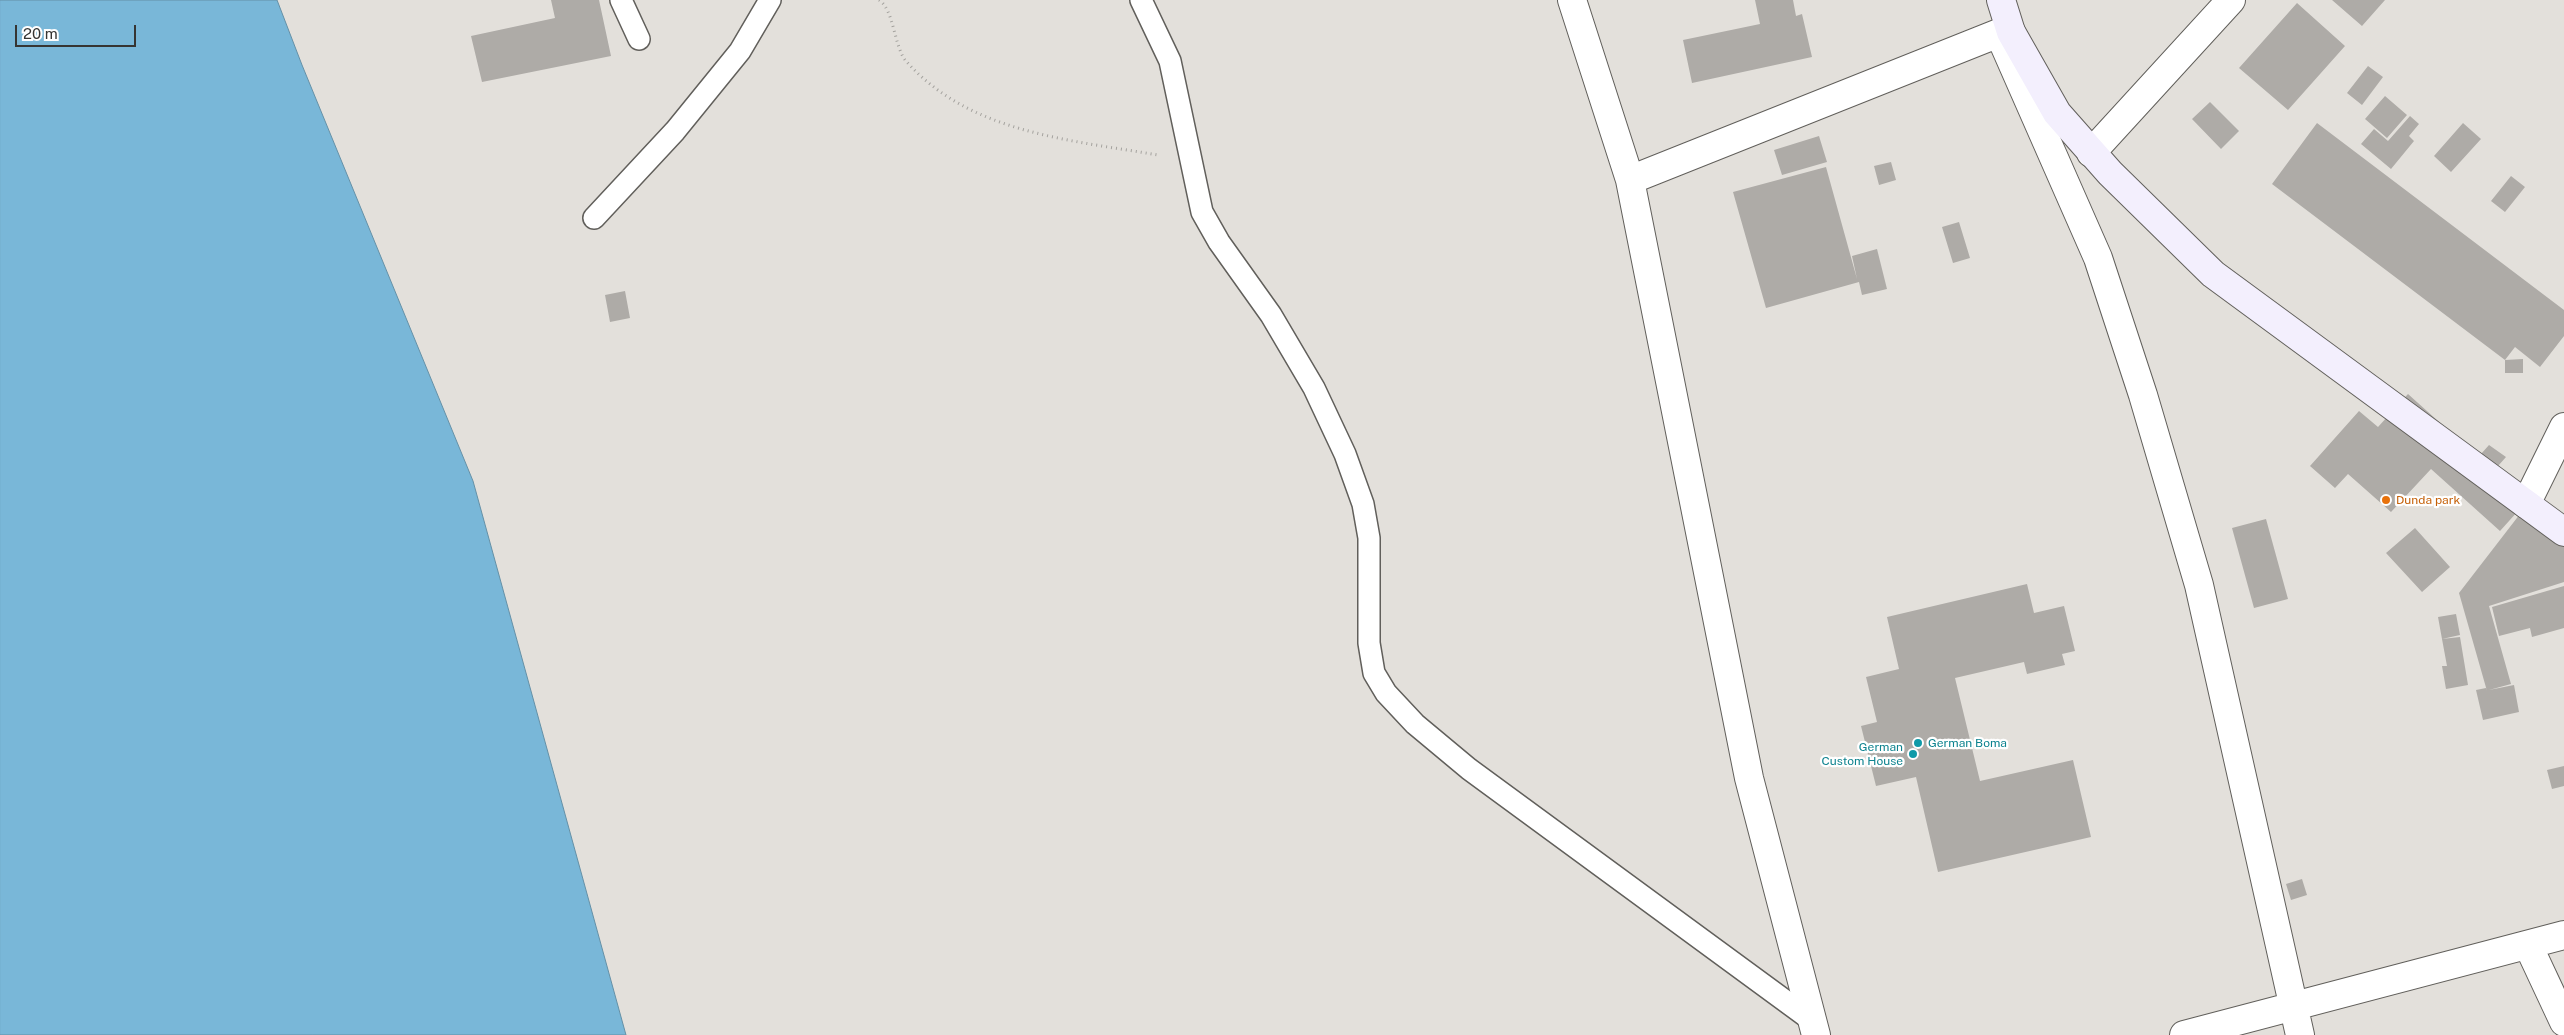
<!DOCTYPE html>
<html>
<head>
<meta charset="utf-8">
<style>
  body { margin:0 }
  #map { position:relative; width:2564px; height:1035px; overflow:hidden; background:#e3e0db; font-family:"Public Sans",sans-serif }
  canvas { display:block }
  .scale { position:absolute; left:15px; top:25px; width:121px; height:22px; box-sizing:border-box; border:2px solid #363533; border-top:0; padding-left:6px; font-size:15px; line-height:18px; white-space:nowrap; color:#363533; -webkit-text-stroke:4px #fff; paint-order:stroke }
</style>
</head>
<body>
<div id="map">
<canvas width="2564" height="1035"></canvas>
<div class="scale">20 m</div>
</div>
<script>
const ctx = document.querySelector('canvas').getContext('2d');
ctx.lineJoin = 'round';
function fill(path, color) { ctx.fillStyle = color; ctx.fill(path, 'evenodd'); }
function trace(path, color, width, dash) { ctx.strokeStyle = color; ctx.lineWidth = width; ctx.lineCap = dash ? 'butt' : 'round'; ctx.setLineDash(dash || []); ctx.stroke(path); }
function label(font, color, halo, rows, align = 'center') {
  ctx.font = font + ' "Public Sans",sans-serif'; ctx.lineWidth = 4.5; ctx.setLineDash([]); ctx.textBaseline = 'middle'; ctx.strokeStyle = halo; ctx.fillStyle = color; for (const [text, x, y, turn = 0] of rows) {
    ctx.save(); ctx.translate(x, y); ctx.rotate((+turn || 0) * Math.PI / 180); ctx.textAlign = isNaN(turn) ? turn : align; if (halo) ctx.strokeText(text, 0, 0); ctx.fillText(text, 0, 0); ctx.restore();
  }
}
const water = new Path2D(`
  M0,0h277l25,65 171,416 153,554h-626z`);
const building = new Path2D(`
  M551,0h48l12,56 -129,26 -11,-46 84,-18z
  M1755,0h38l3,16 6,-2 10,43 -120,26 -9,-43 77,-16z
  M2332,0h53l-23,26z
  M2297,3l48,43 -57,64 -49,-42z
  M2368,66l15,11 -21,28 -15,-12z
  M2385,96l22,19 -20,23 -22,-19z
  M2210,102l29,29 -18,18 -29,-30z
  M2410,116l9,8 -10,12 5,5 -23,28 -30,-25 13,-15 14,12z
  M2317,123l247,187v26l-24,31 -25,-20 -10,13 18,-1v14h-18v-13l-233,-176z
  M2463,123l18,16 -30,33 -17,-16z
  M1819,136l8,26 -45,13 -8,-25z
  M1891,162l5,18 -17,5 -5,-19z
  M1826,167l31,112 -5,-23 25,-7 10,40 -25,6 -3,-13 -93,26 -33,-116z
  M2511,176l14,11 -20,25 -14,-11z
  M1959,222l11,36 -17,5 -11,-36z
  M625,291l5,27 -20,4 -5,-27z
  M2408,394l119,107 -27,30 -69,-62 -40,43 -43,-38 -13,14 -25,-22 49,-55 19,16z
  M2489,445l17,12 -8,9 -17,-12z
  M2530,501l34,28v53l-75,24 22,78 -22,6 25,-5 5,27 -36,8 -7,-30 10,-2 1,3 -28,-98z
  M2266,519l22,80 -34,9 -22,-80z
  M2415,528l35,39 -28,25 -36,-39z
  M2027,584l7,29 30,-7 11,45 -13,3 3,11 -38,9 -3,-12 -69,16 25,103 93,-21 18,77 -153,35 -22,-95 -40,9 -15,-60 16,-4 -11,-45 33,-8 -12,-52z
  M2564,586v42l-32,9 -2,-9 -31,8 -7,-29z
  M2456,614l4,21 -18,4 -4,-22z
  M2460,637l8,48 -22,4 -4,-23h5l-5,-27z
  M2564,766v20l-12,3 -5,-19z
  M2302,879l5,16 -16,5 -5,-16z`);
const path = new Path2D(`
  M879,0c15,9 15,47 27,61 63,72 164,79 252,94`);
const lane = new Path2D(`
  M621,0l18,39
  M1141,0l29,61 32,151 17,30 52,73 43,73 31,66 18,50 6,34v105l5,30 12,20 29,31 54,45 345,253
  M594,218l81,-87 65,-80 30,-51`);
const street = new Path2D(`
  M1572,0l58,180 119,598 67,257
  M1999,33l99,225 45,137 56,190 101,450
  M2091,153l140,-153
  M1630,180l369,-147 12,-1
  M2526,504l38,-77
  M2528,945l36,77
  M2184,1035l380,-100`);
const secondary = new Path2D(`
  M2001,0l10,32 46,81 53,60 103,101 351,258`);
const markers = [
  [2386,500,5,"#e8710a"],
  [1918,743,5,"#0f9aa8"],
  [1913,754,5,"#0f9aa8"]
];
const foodNames = [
  ["Dunda park",2396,500]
];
const cultureNames = [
  ["German Boma",1928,743],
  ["German",1903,747,"right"],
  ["Custom House",1903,761,"right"]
];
fill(water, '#79b7d8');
trace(water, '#6590a6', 1);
fill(building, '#aeaba7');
trace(lane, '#615f5b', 24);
trace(street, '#615f5b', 30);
trace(secondary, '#615f5b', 30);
trace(path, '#a4a29e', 3, [1, 4]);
trace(lane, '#fff', 21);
trace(street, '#fff', 28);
trace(secondary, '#f3effd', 28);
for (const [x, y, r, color] of markers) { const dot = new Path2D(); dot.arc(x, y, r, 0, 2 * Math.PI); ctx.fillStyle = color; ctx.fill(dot); trace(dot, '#fff', 2); }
label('12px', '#c56008', '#fff', foodNames, 'left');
label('12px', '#0d838f', '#fff', cultureNames, 'left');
</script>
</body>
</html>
